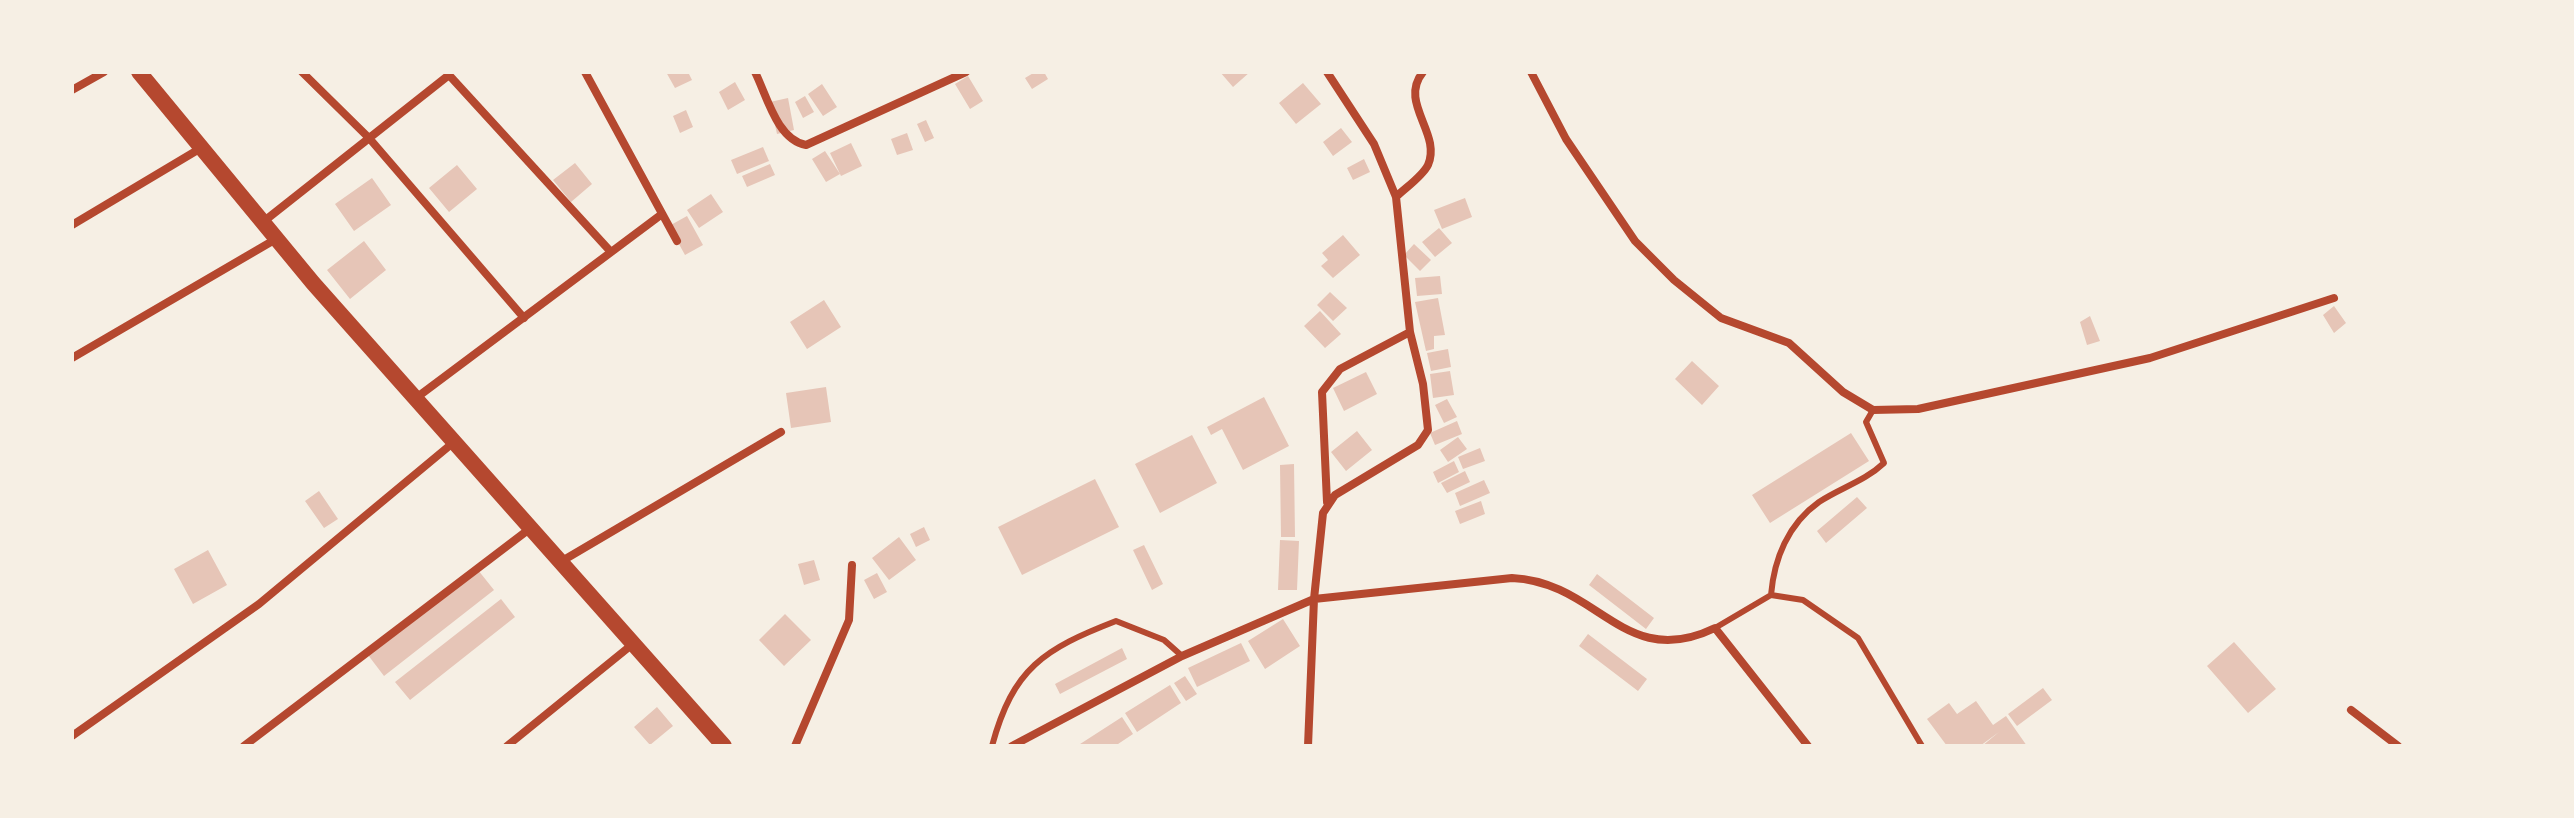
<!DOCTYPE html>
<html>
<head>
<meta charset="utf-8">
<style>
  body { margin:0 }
  #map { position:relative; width:2574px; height:818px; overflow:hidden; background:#f6efe4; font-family:"Archivo Narrow",sans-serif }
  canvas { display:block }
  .frame { position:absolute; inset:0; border:74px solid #f6efe4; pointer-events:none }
</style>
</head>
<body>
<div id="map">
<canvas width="2574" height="818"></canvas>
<div class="frame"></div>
</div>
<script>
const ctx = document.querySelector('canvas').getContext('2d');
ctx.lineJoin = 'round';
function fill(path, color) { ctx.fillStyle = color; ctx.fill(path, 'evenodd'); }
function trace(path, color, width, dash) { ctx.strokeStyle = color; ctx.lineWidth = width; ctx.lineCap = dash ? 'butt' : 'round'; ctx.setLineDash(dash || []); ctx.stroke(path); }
const building = new Path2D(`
  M666,72h22l4,8 -17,8z
  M1035,72h9l4,7 -16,10 -7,-11z
  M1220,72h30l-17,15z
  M968,76l15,25 -13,8 -15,-25z
  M735,82l10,18 -17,10 -9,-18z
  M1303,83l18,21 -25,20 -17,-21z
  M822,84l15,23 -14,9 -15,-22z
  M805,96l9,16 -11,6 -8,-16z
  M788,98l6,32 -17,4 -7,-32z
  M686,110l7,17 -13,6 -7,-17z
  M926,120l8,18 -9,4 -8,-18z
  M1341,128l11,14 -19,14 -10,-14z
  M907,133l6,17 -16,5 -6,-16z
  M851,143l11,23 -21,10 -11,-23z
  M763,147l6,14 -32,13 -6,-14z
  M825,151l15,23 -14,8 -14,-23z
  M1364,159l6,13 -17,8 -6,-12z
  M575,163l17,21 -21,18 -18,-22z
  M770,164l5,11 -28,12 -5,-11z
  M457,165l20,24 -28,23 -20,-24z
  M372,178l19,27 -37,26 -19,-27z
  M711,194l12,18 -24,16 -12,-18z
  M1465,198l7,19 -30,12 -8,-19z
  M687,216l16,29 -18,10 -16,-29z
  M1439,228l13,15 -17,14 -13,-15z
  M1343,235l17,20 -27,23 -12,-12 7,-6 -6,-7z
  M364,241l22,29 -36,29 -23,-29z
  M1414,244l17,16 -11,11 -16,-16z
  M1440,276l2,18 -25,2 -2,-18z
  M1330,292l17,16 -14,13 -16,-16z
  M1438,298l7,37 -11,1v13l-8,2 -11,-49z
  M824,300l17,27 -34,22 -17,-27z
  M2334,306l12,17 -12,10 -11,-18z
  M1320,311l21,23 -16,14 -21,-22z
  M2090,316l10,25 -13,4 -7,-23z
  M1448,349l3,18 -20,4 -4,-18z
  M1692,361l27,25 -17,19 -27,-26z
  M1450,371l4,24 -21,3 -3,-24z
  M1366,372l11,22 -33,17 -11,-23z
  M826,387l5,35 -40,6 -5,-35z
  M1264,397l25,49 -46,24 -21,-41 -11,6 -4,-8z
  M1447,399l10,18 -13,6 -9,-18z
  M1457,421l5,13 -27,11 -5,-12z
  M1357,431l15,19 -26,21 -15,-19z
  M1851,433l18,28 -99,62 -18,-28z
  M1192,435l25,48 -57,30 -25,-49z
  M1458,437l9,12 -19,13 -8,-12z
  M1480,448l5,13 -22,8 -5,-12z
  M1454,461l5,11 -21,11 -5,-11z
  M1294,464l1,73h-14l-1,-72z
  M1465,471l5,11 -23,11 -6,-10z
  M1095,479l24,48 -97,48 -24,-48z
  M1484,480l6,13 -30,13 -5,-13z
  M319,491l19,28 -14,9 -19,-27z
  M1857,497l10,11 -41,35 -9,-12z
  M1481,501l4,13 -25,10 -5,-13z
  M924,527l6,13 -14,7 -6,-13z
  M899,537l17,23 -27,20 -17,-22z
  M1280,540l19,1 -2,49h-19z
  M1144,545l19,39 -11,6 -19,-40z
  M208,550l19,35 -34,19 -19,-35z
  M814,560l6,20 -16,5 -6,-21z
  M478,570l16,20 -110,86 -16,-21z
  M877,573l10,19 -13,7 -10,-19z
  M1597,574l57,44 -8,11 -57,-44z
  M501,599l14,18 -105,83 -15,-18z
  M785,614l26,26 -27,26 -25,-26z
  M1283,619l17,27 -35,23 -17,-28z
  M1588,634l59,45 -9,12 -59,-45z
  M2234,642l42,47 -28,24 -41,-47z
  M1241,643l9,18 -53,26 -9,-19z
  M1122,648l5,11 -67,35 -5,-10z
  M1185,676l12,18 -11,7 -12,-18z
  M1170,685l11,18 -44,29 -12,-19z
  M2043,688l9,12 -35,26 -9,-12z
  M1976,701l17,24 13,-9 21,30h-45l17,-14 -19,14h-33l-20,-27 22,-16 8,11z
  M657,707l16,19 -23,19 -16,-18z
  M1122,717l11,17 -18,12h-38z`);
const service = new Path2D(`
  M1771,595c3,-36 17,-71 48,-93 21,-14 46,-21 65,-39l-18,-41 7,-12
  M1715,628l56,-33 32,5 55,38 64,108
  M992,746c21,-78 52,-97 124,-125l48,19 18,16`);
const minor = new Path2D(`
  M302,72l67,66 155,180
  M585,72l92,169
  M755,72c12,24 22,68 51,73l160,-73
  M1531,72l35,67 69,102 39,39 47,38 68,25 54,49 30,18 45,-1 232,-51 184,-60
  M72,90l32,-18
  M1396,197c9,-9 26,-20 32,-32 14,-32 -30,-62 -5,-93
  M263,222l186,-147 162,177
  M72,225l129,-77
  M72,358l204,-119
  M416,398l246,-184
  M1327,502l-5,-110 18,-23 70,-37
  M562,561l219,-129
  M2351,710l47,36
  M72,736l187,-132 195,-162
  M244,746l288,-219
  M507,746l127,-103
  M795,746l54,-126 3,-55
  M1012,746l170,-90 132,-57 198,-21c87,4 112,94 203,50l93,118
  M1308,746l6,-147 9,-86 12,-18 83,-50 10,-15 -5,-46 -13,-52 -14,-135 -22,-53 -47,-72`);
const secondary = new Path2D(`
  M139,72l174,211 411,463`);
fill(building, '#e6c5b7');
trace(service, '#b5482f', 6);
trace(minor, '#b5482f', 8);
trace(secondary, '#b5482f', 16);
</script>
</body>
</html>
